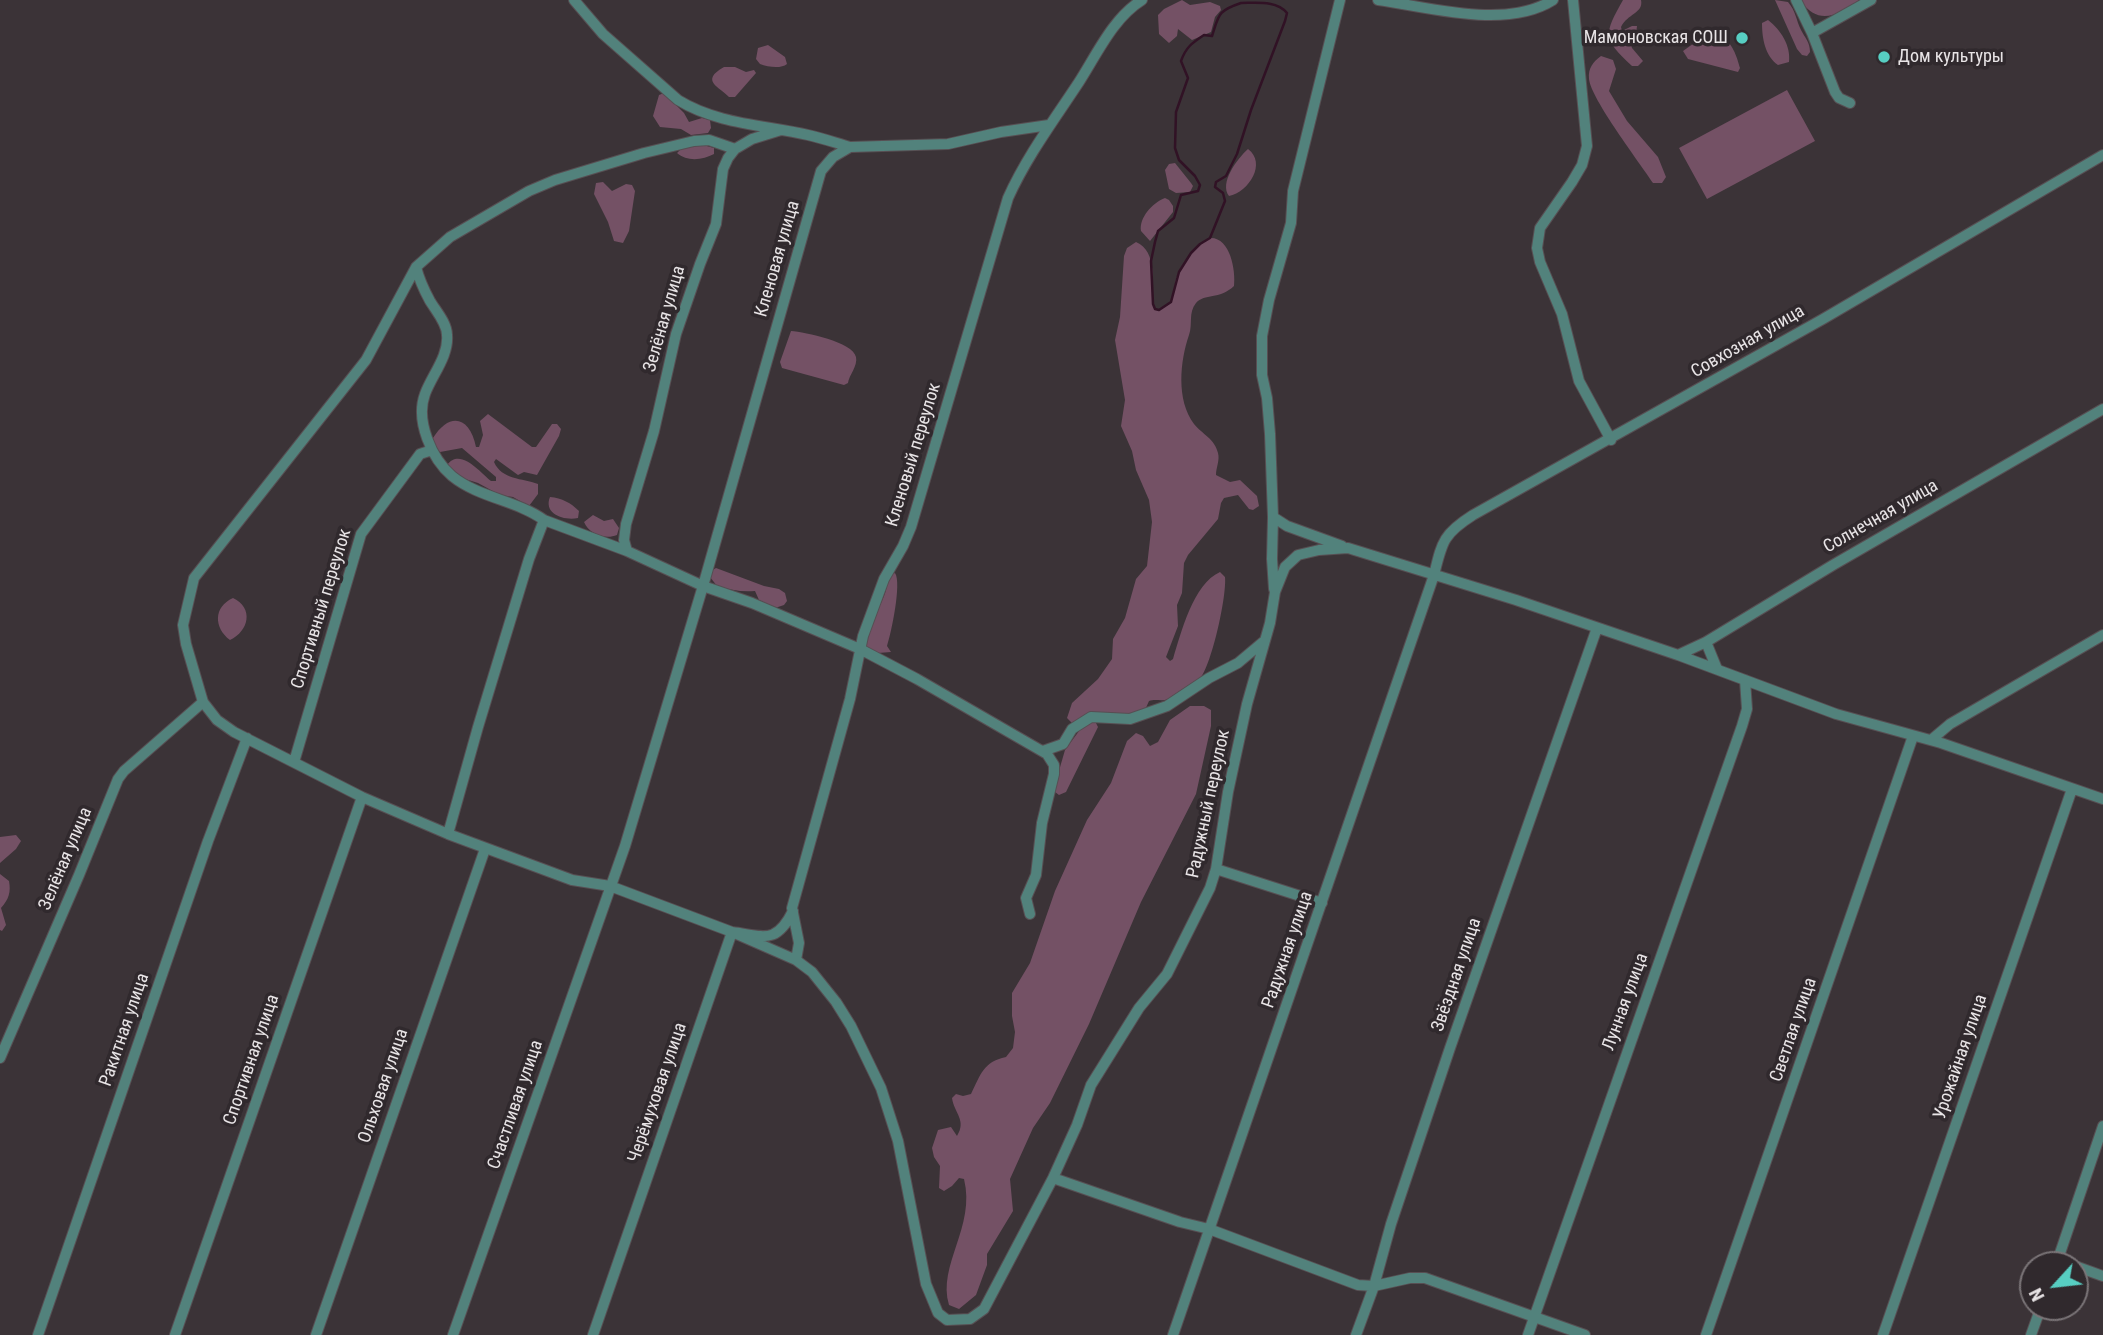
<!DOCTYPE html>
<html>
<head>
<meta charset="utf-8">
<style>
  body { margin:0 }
  #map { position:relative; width:2103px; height:1335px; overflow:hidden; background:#3b3337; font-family:"Roboto Condensed",sans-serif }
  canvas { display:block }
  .north { position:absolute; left:2019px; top:1251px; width:70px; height:70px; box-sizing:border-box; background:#30292d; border:2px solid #7a7477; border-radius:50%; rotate:243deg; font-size:19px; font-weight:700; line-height:28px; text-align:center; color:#e8e4e6 }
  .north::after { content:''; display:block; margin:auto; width:24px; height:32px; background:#57cec2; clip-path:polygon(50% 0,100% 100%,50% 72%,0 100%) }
</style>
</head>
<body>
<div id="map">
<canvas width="2103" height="1335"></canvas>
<div class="north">N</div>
</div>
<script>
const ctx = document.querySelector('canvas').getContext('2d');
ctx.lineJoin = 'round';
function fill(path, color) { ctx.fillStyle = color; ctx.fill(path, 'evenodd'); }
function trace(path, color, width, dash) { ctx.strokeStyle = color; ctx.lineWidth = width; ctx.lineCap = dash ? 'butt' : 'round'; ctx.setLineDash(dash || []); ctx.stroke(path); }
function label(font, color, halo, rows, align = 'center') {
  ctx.font = font + ' "Roboto Condensed",sans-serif'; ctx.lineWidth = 7; ctx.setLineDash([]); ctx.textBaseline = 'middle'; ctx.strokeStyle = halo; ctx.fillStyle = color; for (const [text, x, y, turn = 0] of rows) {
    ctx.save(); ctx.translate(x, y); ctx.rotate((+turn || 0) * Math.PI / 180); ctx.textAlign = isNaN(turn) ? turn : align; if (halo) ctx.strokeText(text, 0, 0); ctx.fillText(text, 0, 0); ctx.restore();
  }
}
const green = new Path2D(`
  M1182,0l8,5 20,-3 10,4 1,4 -6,7 -4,15 -19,8 -14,-11 -1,7 -8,7 -10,-9 -1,-19 6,-6z
  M1623,0h18c3,13 -14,14 -20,27l1,4 10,-5h5l-1,8 -6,7 2,7 11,13 -5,5h-6c-30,-28 -28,-32 -9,-66z
  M1775,0l13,2c8,9 8,18 13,28 4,8 9,12 9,22l-3,4 -5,-1 -5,-6z
  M1800,0h59c-21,15 -40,27 -59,0z
  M1768,20c13,10 23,26 21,42l-11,3c-13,-9 -16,-27 -16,-42z
  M1721,37c11,4 16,20 19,31l-2,4 -50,-13 -5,-8 14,-10z
  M768,45l17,12 2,7c-6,5 -19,3 -27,0l-4,-5 2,-11z
  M1601,56l12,4 3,9 -7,22 18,30 31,36 8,20 -4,6h-9c-13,-20 -62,-84 -64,-104 -1,-11 4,-17 12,-23z
  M724,67h11l11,5 8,-2 2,3 -21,24h-6c-9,-10 -30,-16 -5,-30z
  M1787,90l28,51 -108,58 -28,-51z
  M664,93l20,20 5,9 13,-4 8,2 1,8 -3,5 -17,2 -10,-6 -21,-2 -7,-11 6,-21z
  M703,145l11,3v6c-11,6 -27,8 -37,-1l5,-5z
  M1248,149c19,14 1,43 -19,47 -10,-13 8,-37 19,-47z
  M1175,163l16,20 2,3 -3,6 -14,1 -7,-4 -4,-19 4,-6z
  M603,182l9,9 14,-7 6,1 3,6 -6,40 -6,12 -9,-2 -6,-19 -14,-28 2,-11z
  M1165,198l4,2 4,6v6l-23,29 -9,-10c-2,-13 11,-28 24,-33z
  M1210,238c20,-1 26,32 24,48 -15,14 -29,7 -38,17 -8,10 -3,21 -7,32 -9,26 -13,65 5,89 8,10 21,15 24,29 2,7 -2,15 -2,22l14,7 10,-2 17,16 2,10 -6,4 -4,-1 -11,-14 -14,3 -3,5 -3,16 -30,36 -4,8 -2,30 -5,12 1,21 -12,31 4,4 3,-2c8,-26 20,-75 47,-87l5,5c2,19 -14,93 -27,104 -8,6 -23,17 -33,19 -6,1 -10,-1 -16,1l-4,9 -6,2 -67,11 -5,-5 5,-15 26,-24 14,-20 1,-20 12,-21 11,-39 11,-13 5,-44 -3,-22 -13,-30 -4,-19 -11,-25 4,-26 -10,-60 5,-23 4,-61 3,-8 9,-6c22,9 16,43 17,62l2,5 4,1 12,-7c3,-8 3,-16 5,-24 5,-17 19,-32 34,-41z
  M791,331c14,1 62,11 65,26 2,9 -7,18 -8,26l-4,2 -62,-17 -2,-6z
  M488,414l44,33h4l16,-23h5l4,5 -2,7 -22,39 -13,-3 -6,3 -22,-16 -2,3c8,18 28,16 44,22v10l-9,12 -16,-9 -13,-2 -22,-12 -16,-5 -15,-13c13,-18 33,7 44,16h5v-4l-34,-29 -22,4 -6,-6 -1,-8c17,-27 37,-21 43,9h3l4,-12 -3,-14z
  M550,497c12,1 21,6 29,14l-1,7c-14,3 -35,-4 -28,-21z
  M593,515l11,6 9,-2 6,9 -2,7c-12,5 -28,-1 -33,-13z
  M716,568l48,18 15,3 6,4 2,8 -3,4 -9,3 -16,-8 -4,-9c-14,1 -25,-1 -38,-5l-7,-9 1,-6z
  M895,573c7,10 -4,61 -8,73l4,6 -13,1 -11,-4c-2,-20 10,-35 17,-53 3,-7 3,-14 6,-21z
  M233,598c21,10 16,33 -3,42 -16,-12 -17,-33 3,-42z
  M1190,706h14l7,4v16l-15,68 -55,108 -52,122 -39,79 -17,25 -23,51 3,32 -26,43v11l-11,30 -17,14 -10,-4c-12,-40 27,-78 15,-126l-5,-1 -7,8 -8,5 -5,-3 1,-22 -6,-9 -2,-9 6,-18 13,-3 6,9c10,-16 -3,-23 -5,-38l4,-4 7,2 8,-2c10,-20 12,-32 35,-37l7,-9 2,-16 -3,-16v-23l18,-30 25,-72 32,-71 24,-37 16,-42 9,-8 7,3 7,10 8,-4 12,-22z
  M1095,721l3,6 -32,65 -7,3 -4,-3 -1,-4 11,-38 20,-27z
  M16,835l5,6 -5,8 -16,14v-26z
  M0,874l9,7c2,11 0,18 -8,27l5,17 -4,6 -2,-1z`);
const stream = new Path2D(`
  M1241,3c15,0 36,-3 46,10l-2,8 -34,89 -14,44 -11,22 -10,6 -1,5 8,6 2,8 -15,37 -10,6 -9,9 -12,19 -8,30 -12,8 -4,-1 -2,-5 -2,-43 4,-19 3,-11 16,-13 7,-23 17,-4 2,-6 -5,-9 -16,-16 -4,-12 1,-36 12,-34 -7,-17c5,-14 11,-18 23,-26l8,1c7,-21 5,-25 29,-33z`);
const minor = new Path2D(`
  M574,0l29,34 75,66c39,24 86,25 130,35 14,3 28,8 42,12
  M1340,0l-47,191 -2,32 -22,77 -7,36v39l5,23 3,36 3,83 14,9 55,20
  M1378,0c51,7 128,30 175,0
  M1573,0l14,146 -5,19 -10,17 -32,46 -3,20 3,14 22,52 17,67 32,59
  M1796,0l16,33 23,59 4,6 11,5
  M1812,33l59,-33
  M735,149l-26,-9 -15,1 -50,12 -89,27 -26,11 -79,46 -34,30 -50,93 -172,218 -11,47 3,19 17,58 14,18 17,12 128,65 86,37 124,46 38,6 122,46 64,28 16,12 24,30 15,24 30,62 17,53 28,143 12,29 9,7 23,-1 14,-10 69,-131 24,-53 14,-40 48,-77 28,-34 43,-86 6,-19 12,-77 19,-88 23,-81 5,-31 10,-25 13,-12 21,-5 29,-2 168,52 162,55 158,59 105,29 162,56
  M416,267c3,12 8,23 14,34 6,10 17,22 17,34 2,21 -15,40 -22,59 -10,27 7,65 27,82 27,22 64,24 92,44l83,31 76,35 49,17 108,46 57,30 130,75 7,11v9l-12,49 -6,52 -10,23 4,16
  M1273,517l-1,42 2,30
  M627,551l-3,-11 2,-16 28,-93 22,-97 24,-70 16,-40 7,-55 5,-11 7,-9 17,-10 29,-9
  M1706,642l11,27
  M1678,655l28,-13 127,-77 270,-156
  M1931,740l19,-16 153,-89
  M1043,751l20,-7 9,-15 19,-12 39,2 37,-13 42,-28 29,-15 25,-21
  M294,762l67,-228 59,-80 12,-4
  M448,834l30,-107 51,-168 15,-39
  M1216,869l106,34
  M796,960l3,-17 -7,-35 58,-209 13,-63 21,-57 19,-33 8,-19 97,-329c19,-42 46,-78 71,-116 18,-28 34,-64 63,-82
  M0,1058l79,-183 39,-96 6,-8 79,-69
  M1053,1178l127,44 29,7 149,56 16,1 36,-8h15l160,57
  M2056,1265l47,-139
  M2075,1266l28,10
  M38,1335l170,-494 39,-103
  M175,1335l187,-538
  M316,1335l169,-486
  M453,1335l172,-489 78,-260 118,-415 12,-14 17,-10 98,-3 53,-12 48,-7
  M593,1335l139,-403c32,4 44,13 61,-21
  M1173,1335l261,-760c8,-33 9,-41 39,-60l350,-196 280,-164
  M1356,1335l18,-49 17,-62 59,-176 147,-420
  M1528,1335l214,-609 5,-17 -2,-29
  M1706,1335l207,-599
  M1883,1335l189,-546
  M2031,1335l10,-28`);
const markers = [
  [1742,38,7,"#57cec2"],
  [1884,57,7,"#57cec2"]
];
const poiNames = [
  ["Мамоновская СОШ",1728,38],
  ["Дом культуры",1898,57,"left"]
];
const streetNames = [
  ["Кленовая улица",778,259,-74],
  ["Зелёная улица",665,319,-74],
  ["Совхозная улица",1748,342,-30],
  ["Кленовый переулок",914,455,-73],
  ["Солнечная улица",1881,517,-30],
  ["Спортивный переулок",322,609,-73],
  ["Радужный переулок",1209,804,-78],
  ["Зелёная улица",66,859,-67],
  ["Радужная улица",1288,950,-71],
  ["Звёздная улица",1457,975,-71],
  ["Лунная улица",1626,1002,-70],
  ["Ракитная улица",125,1030,-71],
  ["Светлая улица",1794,1030,-71],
  ["Урожайная улица",1961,1057,-71],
  ["Спортивная улица",252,1060,-71],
  ["Ольховая улица",384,1086,-71],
  ["Черёмуховая улица",658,1093,-71],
  ["Счастливая улица",516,1105,-71]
];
fill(green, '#745165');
trace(stream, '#311225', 2.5);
trace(minor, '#574f53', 12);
trace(minor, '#52827c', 10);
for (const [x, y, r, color] of markers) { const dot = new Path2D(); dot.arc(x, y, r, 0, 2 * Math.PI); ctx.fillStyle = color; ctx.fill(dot); trace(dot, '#30292d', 2.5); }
label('18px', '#e8e4e6', '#30292d', poiNames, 'right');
label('18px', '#e8e4e6', '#30292d', streetNames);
</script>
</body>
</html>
